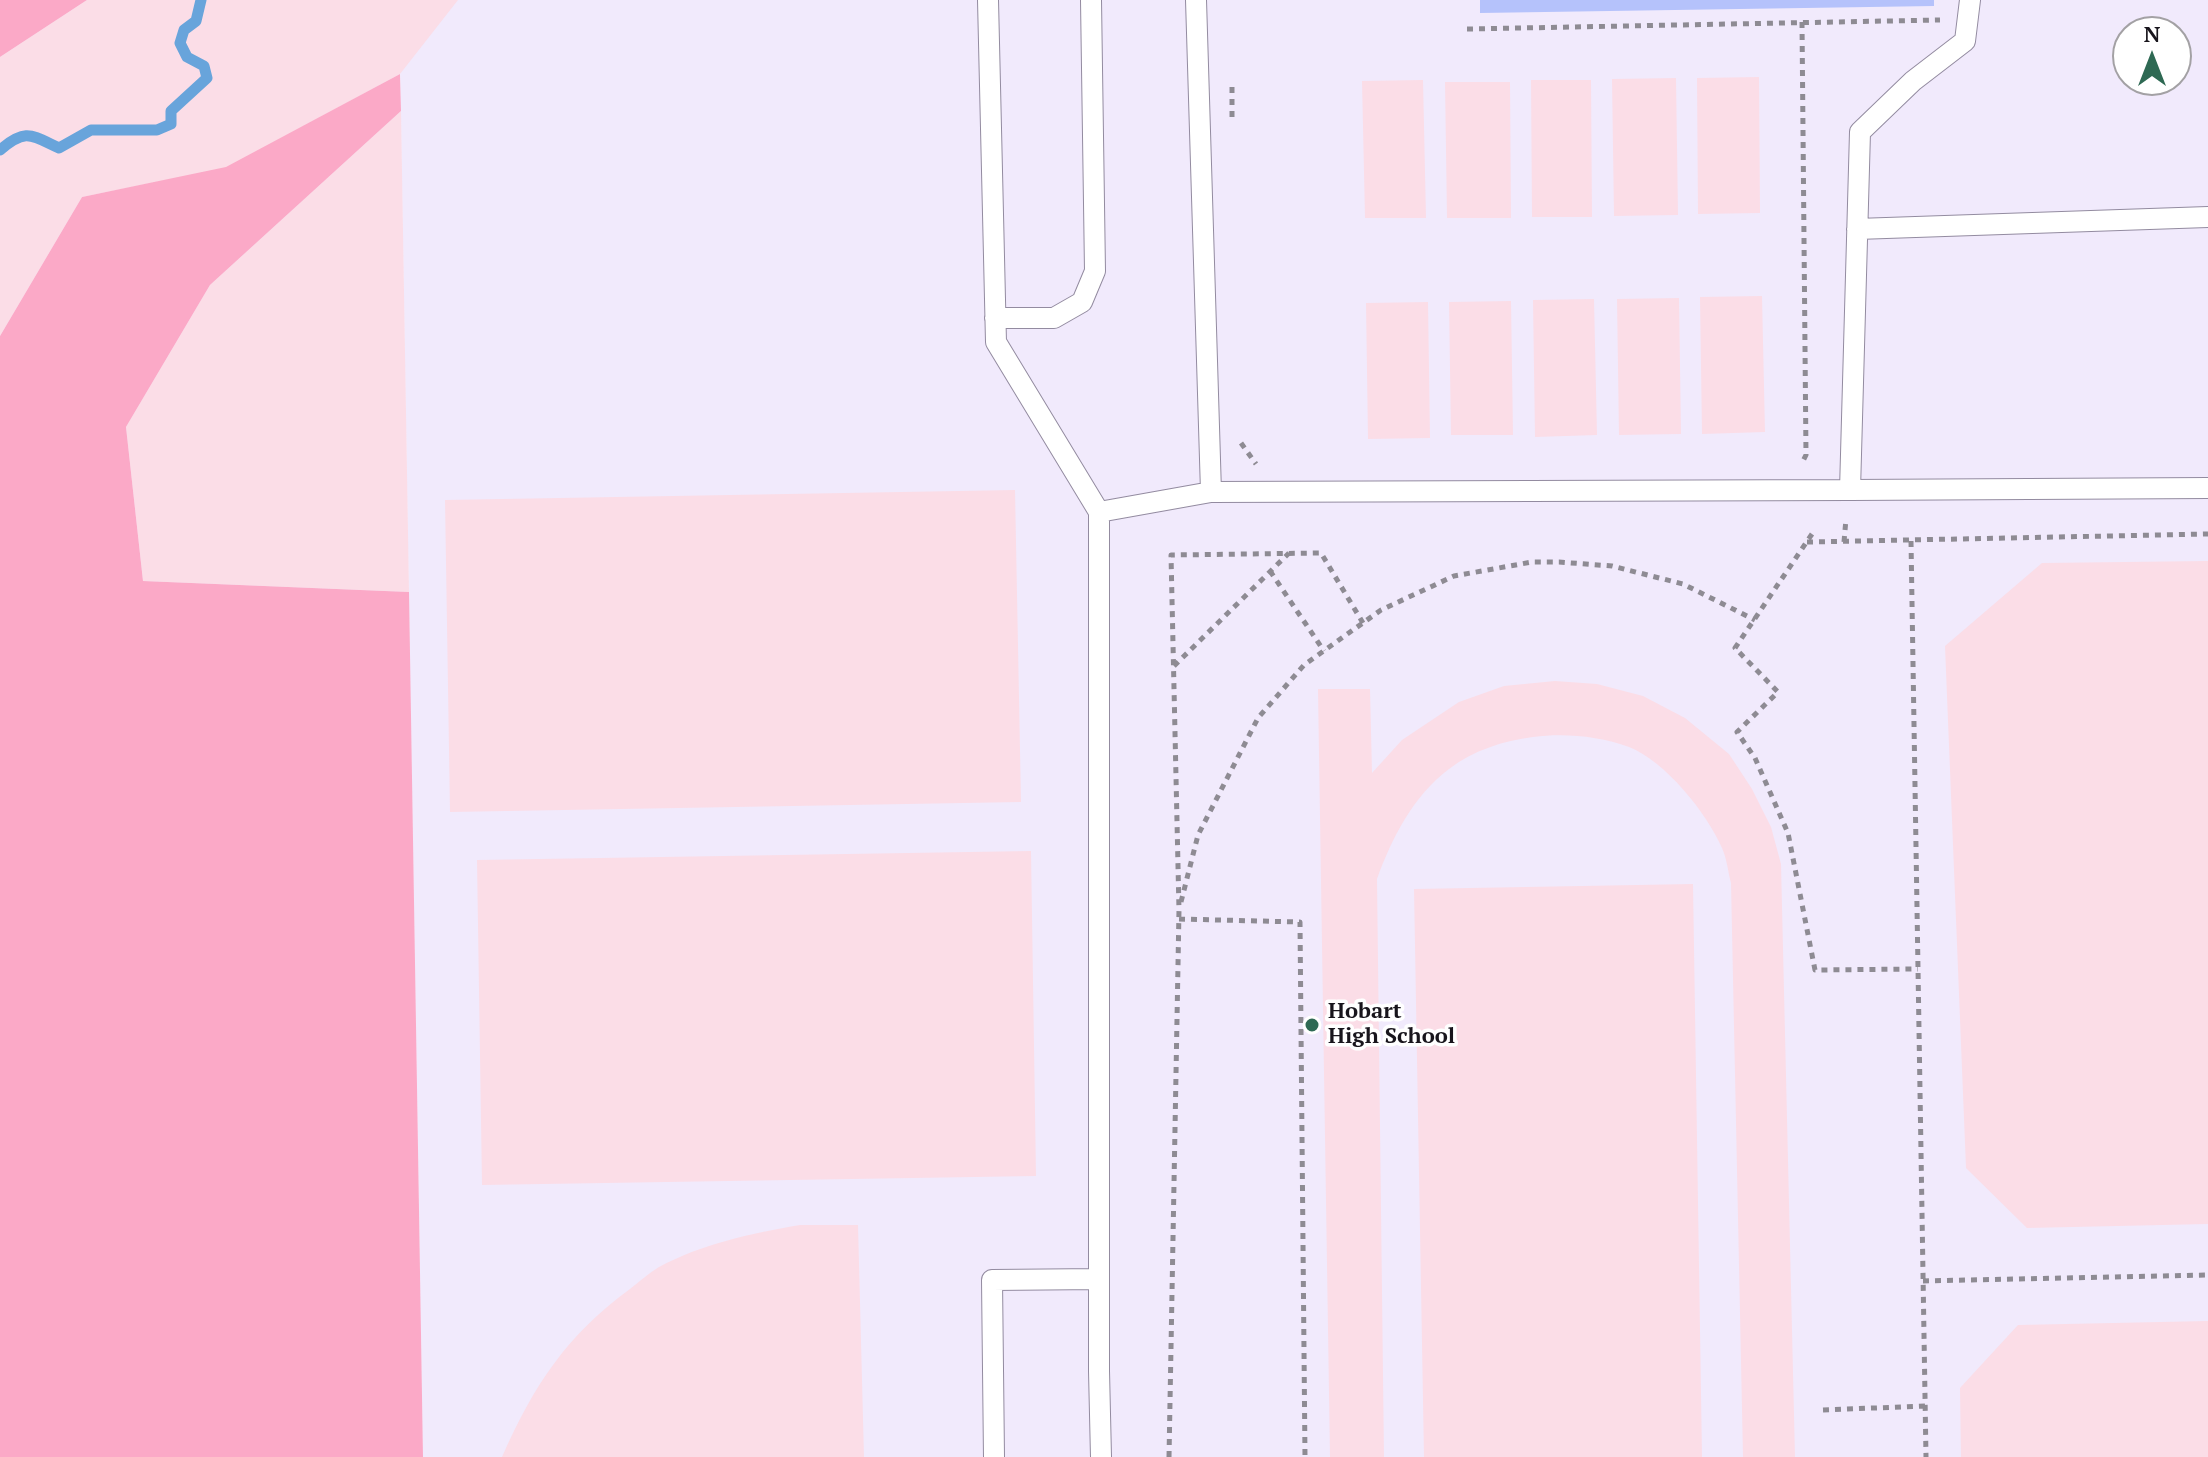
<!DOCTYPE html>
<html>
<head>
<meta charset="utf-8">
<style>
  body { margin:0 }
  #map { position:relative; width:2208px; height:1457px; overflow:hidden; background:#f6f3fc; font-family:"PT Serif",serif }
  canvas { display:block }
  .north { position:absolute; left:2112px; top:16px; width:80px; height:80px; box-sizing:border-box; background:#fff; border:2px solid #a3a1a4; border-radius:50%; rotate:0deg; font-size:22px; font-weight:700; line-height:32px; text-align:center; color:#18151c }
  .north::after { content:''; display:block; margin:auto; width:28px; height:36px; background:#2e6953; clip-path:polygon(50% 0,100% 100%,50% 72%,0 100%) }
</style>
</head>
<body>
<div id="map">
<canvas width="2208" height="1457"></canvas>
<div class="north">N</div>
</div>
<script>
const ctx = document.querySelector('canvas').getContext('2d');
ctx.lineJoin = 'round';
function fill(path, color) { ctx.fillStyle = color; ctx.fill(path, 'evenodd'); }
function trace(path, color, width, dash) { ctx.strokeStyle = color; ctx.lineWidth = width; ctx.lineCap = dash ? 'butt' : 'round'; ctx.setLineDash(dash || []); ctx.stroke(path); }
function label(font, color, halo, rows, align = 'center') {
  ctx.font = font + ' "PT Serif",serif'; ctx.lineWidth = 7; ctx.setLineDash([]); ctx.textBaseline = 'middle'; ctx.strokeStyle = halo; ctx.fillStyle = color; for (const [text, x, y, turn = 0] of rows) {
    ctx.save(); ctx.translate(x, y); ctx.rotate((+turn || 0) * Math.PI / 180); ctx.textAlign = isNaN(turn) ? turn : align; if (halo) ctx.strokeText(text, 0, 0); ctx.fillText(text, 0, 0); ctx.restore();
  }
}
const built = new Path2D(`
  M399,0h1809v1457h-1785zM2128,32h48v48h-48z`);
const green = new Path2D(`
  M87,0h371l-58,74 -174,94 -144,29 -82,139v-279z
  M1759,77l1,136 -62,1 -1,-136z
  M1676,78l2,137 -64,1 -2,-137z
  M1423,80l3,138h-61l-3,-137z
  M1531,80h60l1,137h-60z
  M1445,82h65l1,136h-64z
  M401,111l8,481 -266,-11 -17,-154 84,-142z
  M1762,296l3,136 -63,2 -2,-137z
  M1679,298l2,136 -62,1 -2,-136z
  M1594,299l3,136 -62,2 -2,-137z
  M1511,301l2,134h-62l-2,-133z
  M1428,302l2,136 -62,1 -2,-136z
  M1015,490l6,312 -571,10 -5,-312z
  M2208,561v663l-181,4 -61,-60 -21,-522 97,-83z
  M1555,681l42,3 46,12 42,22 44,36 23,35 19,38 10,37 14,593h-52l-12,-574c-3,-11 -4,-24 -9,-35 -15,-35 -57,-87 -93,-101 -30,-11 -65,-14 -96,-10 -30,4 -59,13 -84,32 -36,27 -57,69 -72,110l7,578h-54l-12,-768h52l2,84 30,-33 57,-38 45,-16z
  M1031,851l5,325 -554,9 -5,-325z
  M1693,884l9,573h-278l-10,-568z
  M800,1225h58l6,232h-362c32,-72 64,-121 128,-168 9,-7 19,-16 29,-22 43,-23 93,-34 141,-42z
  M2208,1321v136h-247l-1,-69 58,-63z`);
const forest = new Path2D(`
  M0,0h87l-87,57z
  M400,74l1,37 -191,174 -84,142 17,154 266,11 14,865h-423v-1121l82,-139 144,-30z`);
const stream = new Path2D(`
  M0,150c26,-22 31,-15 59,-2l32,-18h66l14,-6v-13l36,-33 -3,-12 -17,-9 -7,-14 4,-13 12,-9 5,-21`);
const building = new Path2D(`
  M1480,0h454v6l-454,7z`);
const path = new Path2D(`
  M1802,22l4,433 -3,6
  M1467,29l473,-9
  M1232,87v30
  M1241,443l15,21
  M1812,534l-77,114 43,44 -41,40 18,26 33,75 27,137 103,-1
  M1911,541l15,916
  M1807,542l401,-8
  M1844,542l2,-23
  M1270,571l54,80
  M1174,666l115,-113
  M1181,902l17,-67 60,-117 46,-53 77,-55 73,-34 78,-14h27l53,4 71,18 72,36
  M1179,919l121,3 5,535
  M1923,1281l285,-6
  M1823,1410l102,-4
  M1169,1457l10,-547 -8,-355 150,-2 42,70`);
const lane = new Path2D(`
  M988,0l8,342 103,170v859l2,86
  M1196,0l15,492
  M1970,0l-5,41 -52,40 -53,51 -10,358 358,-2
  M1857,229l351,-12
  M995,318h59l28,-16 13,-31 -4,-271
  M1099,512l112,-20 639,-2
  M994,1457l-2,-177 107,-1`);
const markers = [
  [1312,1025,8,"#2e6953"]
];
const poiNames = [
  ["Hobart",1328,1012],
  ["High School",1328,1037]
];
fill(built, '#f1eafc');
fill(green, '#fbdde7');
fill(forest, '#fba9c7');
trace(stream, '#68a4db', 11);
fill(building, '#b5c2fb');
trace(lane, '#938ba0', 22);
trace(path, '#8e8b93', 5, [6, 6]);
trace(lane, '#fff', 20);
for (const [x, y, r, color] of markers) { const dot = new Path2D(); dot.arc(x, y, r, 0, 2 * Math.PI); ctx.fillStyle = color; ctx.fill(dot); trace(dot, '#fff', 3); }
label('bold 22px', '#18151c', '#fff', poiNames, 'left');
</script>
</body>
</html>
